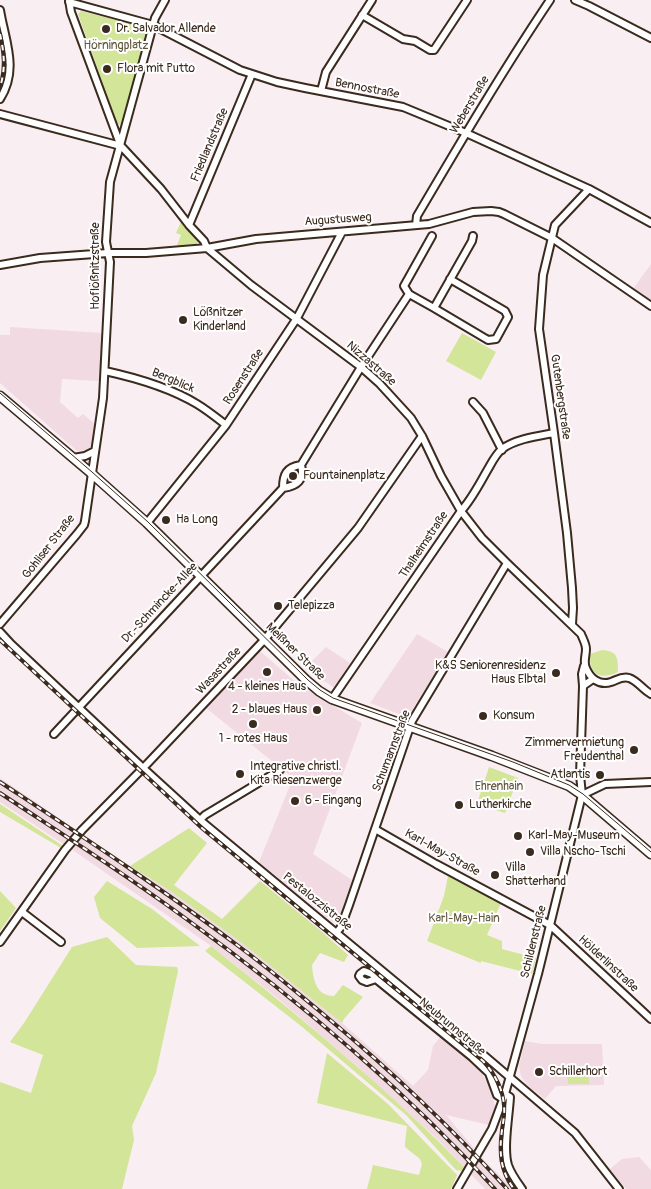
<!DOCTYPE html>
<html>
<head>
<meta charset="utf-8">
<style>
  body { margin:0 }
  canvas { display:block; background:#f9eef2 }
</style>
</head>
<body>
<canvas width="651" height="1189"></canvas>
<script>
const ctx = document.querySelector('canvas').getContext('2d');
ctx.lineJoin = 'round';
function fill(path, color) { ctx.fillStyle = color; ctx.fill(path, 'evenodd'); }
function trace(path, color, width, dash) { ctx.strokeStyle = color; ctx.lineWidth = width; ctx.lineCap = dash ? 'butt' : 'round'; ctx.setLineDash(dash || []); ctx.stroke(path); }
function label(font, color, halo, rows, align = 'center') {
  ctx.font = font + ' Pangolin,sans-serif'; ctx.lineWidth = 4; ctx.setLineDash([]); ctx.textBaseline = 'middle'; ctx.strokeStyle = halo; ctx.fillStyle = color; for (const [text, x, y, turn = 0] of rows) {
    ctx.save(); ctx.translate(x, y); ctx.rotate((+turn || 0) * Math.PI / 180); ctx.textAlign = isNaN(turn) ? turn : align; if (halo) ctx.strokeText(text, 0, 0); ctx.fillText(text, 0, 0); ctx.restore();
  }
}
const built = new Path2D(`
  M651,264v38l-18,-13z
  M10,327l92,6 -3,48 -37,-2 -2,23 18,16 5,-4 12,10 -2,20 -5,6 -11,1 -77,-68v-48h10z
  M417,634l31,18 -39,63 -2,2 -37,-14z
  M326,647l24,16 -14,23 -3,1 -28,-19z
  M260,651l39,34 63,38 -49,131 39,26 -14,42 -4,1 -75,-61 34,-84 -87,-70z
  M0,778l137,93 32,19 73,53 100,80 71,63 15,-16 5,-24 8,-10 36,30 13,20 5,20 -6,19 -43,-10 37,44 23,23 -7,-22 4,-1 2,11 11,19h-31l-48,-50 -79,-72 -82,-70 -65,-51 -50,-35 -87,-60 -74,-49z
  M525,1041l17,3h60l2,41 -48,1 -11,13 -16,-12 -8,-11 -2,-10z
  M639,1157l12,13v19h-25l-16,-20 12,-10z`);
const green = new Path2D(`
  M81,11l63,16 2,2v3l-24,91 -2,2 -3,-2 -39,-109z
  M181,222l17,19 -2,4 -20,3 5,-13 -5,-2z
  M462,333l34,19 -15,28 -35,-19z
  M602,650c16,1 16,8 16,22 -17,8 -29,4 -28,-18z
  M489,767l29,11 -13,35 -28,-9z
  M0,804l63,42 -2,2 -61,-36z
  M189,828l18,15 -33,42 48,34 38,-38 61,50 27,24 -4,7 -24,-9 -8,12c1,14 4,31 22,31l9,-11 20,12 -19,22 -2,4 -100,-80 -73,-53 -39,-24z
  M448,876l53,27 -14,32 15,6v8l34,9 -4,16 -51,-13v2l-54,-22 17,-45z
  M107,881l45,28 48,37 -63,2 -37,-30 -6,-21z
  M0,891l16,17 -16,23z
  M107,937l29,28 41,2 1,4 -22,102 -24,53 2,14 -12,49h-122v-107l31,11 12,-38 -33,-13 14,-19 48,-76z
  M211,946c88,70 175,141 254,222l-3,3 -6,-1 -50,-55 -105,-89 -96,-75z
  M327,1053l61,51 69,71 -6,14h-84l6,-24 46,10 3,-11 -2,-5 -15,-12v-4l2,-17 -90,-23z
  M588,1067l1,17h-21l-1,-16z`);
const minor = new Path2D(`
  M69,0l2,12 49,132
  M575,0l14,6 62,32
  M69,2l84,23 87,45 37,12 28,6 98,19 63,26 123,56 62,34
  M0,10c5,31 19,59 0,89
  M362,15l41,24 12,2 15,9h4l33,-50
  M321,91l5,-19 46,-72
  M0,114l121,32 40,43 28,36 15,16 3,7 44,37 110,82 18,16 32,35 11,18 19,40 20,35 21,27 25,25 74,71c2,5 5,10 5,15 0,7 -3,13 0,19 4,10 13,18 25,14 6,-2 11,-6 18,-4 9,3 14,12 22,16
  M189,225l63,-151
  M416,225l1,-9c43,-73 86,-146 133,-216
  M432,236l-28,50 5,8 25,14 38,-67 1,-5
  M0,265l40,-7 68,-5h38l61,-5 49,-9 173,-15 44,-12 18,-1 8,1 5,2 48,24 99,68
  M434,308l54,32 8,-1 12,-22 -3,-6 -55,-32
  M105,371c32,7 64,16 92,33 10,6 20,14 29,21
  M473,402l10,11 19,37
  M73,458l12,-2 10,-5
  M301,465l60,-98 48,-73
  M301,465c4,15 -4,21 -18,23 0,-13 3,-21 18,-23z
  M147,523l79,-98 71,-107 45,-86
  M0,624l77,-90 7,-9 1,-4 18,-123 7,-136 -4,-20 4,-60 45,-164 10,-18
  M572,624l1,-16 -1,-20 -5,-55 -13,-100 -15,-104 4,-54 12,-50 34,-36
  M0,632l11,12 132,124 57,52 279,231 96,82 44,56
  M583,686l-1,-12 2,-8
  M332,699l129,-188c11,-12 19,-28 27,-42 4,-7 8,-15 14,-20 13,-10 36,-13 52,-16
  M54,734l229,-246
  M582,795l23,-11 46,-2
  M200,820l5,-5 75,-45
  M375,829l61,35 114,61 101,94
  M22,912l39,30
  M337,932l4,-5 8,-22 63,-184 95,-158
  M0,942l65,-92 17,-20 66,-67 117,-124 93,-111 64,-92
  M376,979l-9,3 -5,-2 -3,-4 1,-2 4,-3 8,3 4,5 96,78 17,16 8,22 6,4
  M505,1094l5,3c-1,19 -7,51 -2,68 3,9 9,17 14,24
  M457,1189l35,-60 13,-35 33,-120 44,-179 -2,-20 3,-89 10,-7`);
const major = new Path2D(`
  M0,396l91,77 56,50 159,157 13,11 13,8 160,57 77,30 13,9 69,59`);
const tram = new Path2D(`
  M0,393l92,79 56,50 160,158 12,10 13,8 180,64 56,23 14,9 68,58`);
const rail = new Path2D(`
  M0,34c4,18 6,35 0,53
  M0,640l203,189 280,232c12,13 20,28 21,45 1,8 -1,16 -2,24 -3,21 -2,41 12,59
  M0,782c80,53 161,106 237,163 30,22 58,46 86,69 65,54 127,112 184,175
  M0,793c62,41 125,81 185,125 111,80 218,170 310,271`);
const markers = [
  [106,29,5,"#3b2a1e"],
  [107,69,5,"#3b2a1e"],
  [183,320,5,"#3b2a1e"],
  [293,476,5,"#3b2a1e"],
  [166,520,5,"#3b2a1e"],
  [278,606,5,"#3b2a1e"],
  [267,672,5,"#3b2a1e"],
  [556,673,5,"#3b2a1e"],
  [317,710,5,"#3b2a1e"],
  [483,716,5,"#3b2a1e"],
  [253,724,5,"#3b2a1e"],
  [634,750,5,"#3b2a1e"],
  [240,774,5,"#3b2a1e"],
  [600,775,5,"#3b2a1e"],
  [295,801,5,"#3b2a1e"],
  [459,805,5,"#3b2a1e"],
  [518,836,5,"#3b2a1e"],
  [530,852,5,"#3b2a1e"],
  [495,875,5,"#3b2a1e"],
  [539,1072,5,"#3b2a1e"]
];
const poiNames = [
  ["Dr. Salvador Allende",116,29],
  ["Flora mit Putto",117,69],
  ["Lößnitzer",193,313],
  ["Kinderland",193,327],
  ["Fountainenplatz",303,476],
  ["Ha Long",176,520],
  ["Telepizza",288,606],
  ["K&S Seniorenresidenz",546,666,"right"],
  ["Haus Elbtal",546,680,"right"],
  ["4 - kleines Haus",267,687,"center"],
  ["2 - blaues Haus",307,710,"right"],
  ["Konsum",493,716],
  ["1 - rotes Haus",253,739,"center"],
  ["Zimmervermietung",624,743,"right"],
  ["Freudenthal",624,757,"right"],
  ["Integrative christl.",250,767],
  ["Kita Riesenzwerge",250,781],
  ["Atlantis",590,775,"right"],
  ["6 - Eingang",305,801],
  ["Lutherkirche",469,805],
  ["Karl-May-Museum",528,836],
  ["Villa Nscho-Tschi",540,852],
  ["Villa",505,868],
  ["Shatterhand",505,882],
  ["Schillerhort",549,1072]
];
const parkNames = [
  ["Hörningplatz",116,46],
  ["Ehrenhain",499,787],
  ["Karl-May-Hain",464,919]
];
const streetNames = [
  ["Bennostraße",367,89,11],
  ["Weberstraße",470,105,-59],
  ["Friedlandstraße",210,145,-67],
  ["Augustusweg",338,220,-4],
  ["Hoflößnitzstraße",96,266,-90],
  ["Nizzastraße",371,364,41],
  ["Rosenstraße",244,377,-57],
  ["Bergblick",173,381,23],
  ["Gutenbergstraße",560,397,82],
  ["Thalheimstraße",424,545,-56],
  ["Gohliser Straße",49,547,-52],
  ["Dr.-Schmincke-Allee",160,603,-47],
  ["Meißner Straße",295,652,44],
  ["Wasastraße",219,671,-47],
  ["Schumannstraße",392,751,-69],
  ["Karl-May-Straße",442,853,29],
  ["Pestalozzistraße",317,902,39],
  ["Schildenstraße",534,942,-76],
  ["Hölderlinstraße",608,964,43],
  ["Neubrunnstraße",452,1027,40]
];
fill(built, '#f2dae3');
fill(green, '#d3e599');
trace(minor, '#3b2a1e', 10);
trace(major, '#3b2a1e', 11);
trace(minor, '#fff', 6);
trace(major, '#fff', 8);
trace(tram, '#3b2a1e', 1);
trace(rail, '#3b2a1e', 4);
trace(rail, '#fff', 2, [5.5]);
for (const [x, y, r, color] of markers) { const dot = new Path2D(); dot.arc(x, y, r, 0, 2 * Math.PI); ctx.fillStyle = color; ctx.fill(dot); trace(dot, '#fff', 2); }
label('12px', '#3b2a1e', '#fff', poiNames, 'left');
label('12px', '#61593d', '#fff', parkNames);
label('12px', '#3b2a1e', '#fff', streetNames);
</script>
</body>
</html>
